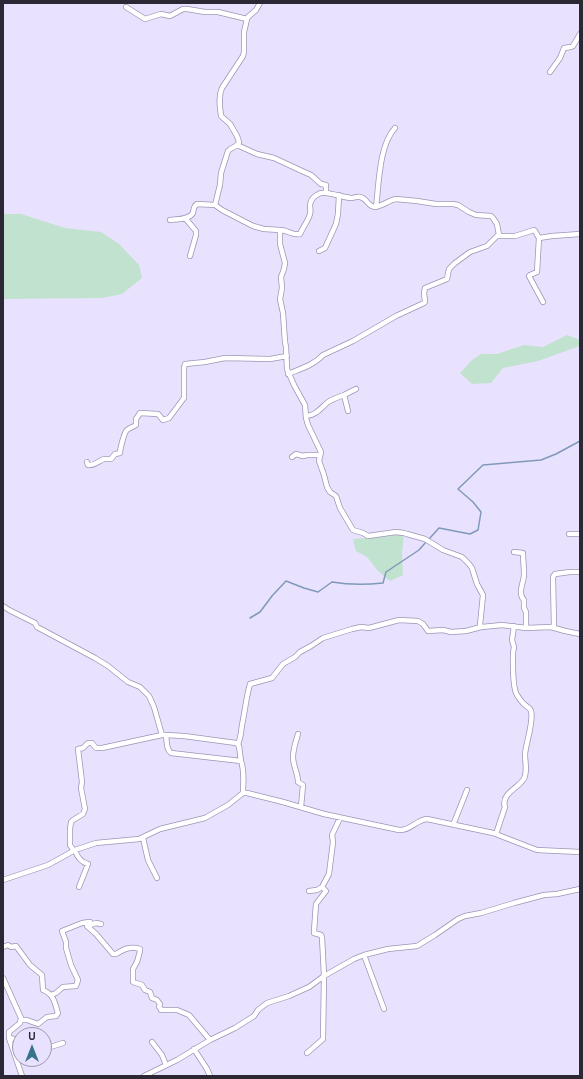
<!DOCTYPE html>
<html>
<head>
<meta charset="utf-8">
<style>
  body { margin:0 }
  #map { position:relative; width:583px; height:1079px; overflow:hidden; background:#e9e2fe; font-family:"Space Grotesk",sans-serif }
  canvas { display:block }
  .frame { position:absolute; inset:0; border:4px solid #2b2734; pointer-events:none }
  .north { position:absolute; left:12px; top:1027px; width:40px; height:40px; box-sizing:border-box; background:#e9e2fe; border:1px solid #9d97ad; border-radius:50%; rotate:0deg; font-size:11px; font-weight:700; line-height:16px; text-align:center; color:#2b2734 }
  .north::after { content:''; display:block; margin:auto; width:14px; height:18px; background:#37738a; clip-path:polygon(50% 0,100% 100%,50% 72%,0 100%) }
</style>
</head>
<body>
<div id="map">
<canvas width="583" height="1079"></canvas>
<div class="frame"></div>
<div class="north">U</div>
</div>
<script>
const ctx = document.querySelector('canvas').getContext('2d');
ctx.lineJoin = 'round';
function fill(path, color) { ctx.fillStyle = color; ctx.fill(path, 'evenodd'); }
function trace(path, color, width, dash) { ctx.strokeStyle = color; ctx.lineWidth = width; ctx.lineCap = dash ? 'butt' : 'round'; ctx.setLineDash(dash || []); ctx.stroke(path); }
const green = new Path2D(`
  M3,214h18l44,14 36,4 18,12 20,21 3,13 -20,16 -20,4 -99,1z
  M567,335l13,5v6l-42,15 -35,7 -12,15 -19,1 -12,-11 12,-13 9,-6h16l27,-9 19,2z
  M404,533l-2,20 1,22 -13,6 -12,-10 -11,-14 -11,-6 -3,-12 37,-3z`);
const stream = new Path2D(`
  M429,539l10,-11 31,6 8,-4 3,-18 -8,-10 -15,-13 25,-24 58,-5 15,-6 24,-13
  M250,618l10,-6 12,-16 14,-15 18,7 14,4 14,-10c17,3 33,3 51,1l3,-11 33,-22 7,-8`);
const minor = new Path2D(`
  M126,7l19,12 16,-5 9,2 13,-7h4l18,3h13l29,7
  M550,72l10,-14 4,-10 7,-1 2,-1 7,-12
  M237,145l20,9 17,4 28,13 9,4 10,9 5,1v8
  M215,205l7,5 31,16 11,3 16,1
  M376,207c3,-23 3,-62 19,-79
  M185,218l11,13v4l-6,21
  M170,220c7,-1 19,0 23,-7 1,-4 0,-6 4,-9l18,1 5,-20 1,-12 7,-22c3,-4 10,-4 11,-9l-2,-6 -7,-12 -9,-8c-1,-9 -3,-19 1,-28l21,-32 1,-4v-20l3,-13 1,-2 8,-7 4,-7
  M499,235l-2,-11 -4,-6 -2,-2 -15,-1 -7,-3 -11,-7 -5,-1h-17l-19,-3 -21,-2c-7,1 -13,7 -21,8 -7,0 -8,-9 -15,-10 -3,-1 -6,1 -9,1 -8,-1 -17,-4 -25,-5 -7,-1 -15,4 -16,12 0,3 1,6 0,9 -2,7 -7,13 -10,20 -6,2 -13,-4 -20,-4v14l5,19 -1,6 -3,8 1,11 -2,11 3,14 2,29 1,5 1,22 7,16 11,20 1,13 2,7 13,27 -2,9 5,14 3,12 3,5 6,4 4,12 13,22 10,3 5,3 28,-4 8,1 3,1 18,5 18,11 19,7 7,7 3,4 5,16 6,11 -3,30 2,2 20,-2 24,3v-16l-2,-4v-8c-7,-7 0,-17 0,-26 0,-7 -1,-14 -1,-21l-9,-1
  M539,238l-2,34 -7,3 -1,1 14,26
  M319,251l6,-3 11,-24 2,-10 1,-19
  M288,374c12,-5 26,-9 35,-19l30,-14 43,-25 28,-13 1,-1 -1,-9 1,-5 22,-9 2,-10 6,-6 15,-11 17,-6 10,-10h18l19,-6 1,1 4,7 13,-2 28,-2
  M344,395l12,-6
  M306,416c9,0 15,-8 22,-14 5,-3 10,-5 16,-7l4,16
  M292,457l4,-3 7,2 4,-1h13
  M87,462l1,3c7,1 10,-4 16,-6 1,0 6,0 7,0l4,-5 5,-1c0,-3 4,-21 7,-23 2,-2 6,-3 9,-5v-6l4,-6 18,1 5,6 6,-2 15,-20v-30l1,-4 20,-2 20,-4 45,1 17,-3
  M569,534h11
  M3,606l6,4 26,13 2,4 15,8 43,23 13,8 20,16 12,5 9,9 5,11 8,28h4c1,7 0,14 5,18l70,8c4,11 2,21 2,32
  M526,628l25,-1 14,4 15,3
  M554,628l-1,-51 2,-3 15,-2h10
  M298,734c-2,7 -5,15 -5,23 0,9 5,16 5,25l5,3 -2,22
  M166,735l18,1 52,7 3,3 2,15
  M238,744c3,-7 3,-12 4,-19 3,-14 4,-27 8,-41l22,-6 11,-14 12,-7 5,-5 11,-6 12,-8 29,-9 9,-2 8,1 30,-8 19,1 5,3 5,7 15,-1 8,2 15,-1 15,-4
  M453,825l14,-35
  M496,834l9,-27c-5,-15 18,-20 20,-31 2,-7 0,-15 0,-22 1,-11 9,-33 6,-43 -1,-4 -6,-5 -8,-8 -2,-2 -4,-5 -6,-8 -5,-8 -4,-32 -4,-42l1,-6 -2,-7 2,-14
  M143,838l5,22 9,18
  M75,850c2,7 6,12 13,14l-9,23
  M74,851l-4,-6v-16l1,-7 2,-2 10,-6 2,-5 -4,-21 1,-6 -4,-33 5,-1 5,-5h4l4,5h6l60,-13
  M3,880l45,-15 27,-15 21,-7 43,-4 21,-10 45,-11 23,-13 15,-12h4l36,9 41,12 75,16c11,1 17,-10 28,-11l66,14 44,17 43,2
  M309,891l8,-1 5,-3 7,-13 4,-32 -1,-7 8,-17
  M101,924l-5,-1 -9,3 9,8 17,20h3c8,-5 14,-8 24,-5v2l-3,11 -4,7v13l9,3 3,5 5,2 2,6 5,2 3,4 -1,3 3,3
  M3,947l5,-2 3,2 5,-1 14,19 12,10 1,15c11,4 12,14 15,23l-2,3 -9,1 -9,7 -11,-4h-6
  M364,955l20,54
  M3,978l18,40 -1,5 -11,9v6l13,38
  M51,995l5,-2 7,-6 13,-1 2,-6 -7,-15 -5,-17v-6l-4,-11 20,-8 8,-1
  M161,1010h16l12,5 21,25
  M9,1038l11,2
  M152,1042l10,13 4,10
  M44,1049l19,-6
  M194,1049l13,20 3,7
  M307,1053l16,-14 1,-63 -2,-39 -1,-2 -7,-2v-2l2,-27 10,-13 -4,-4
  M144,1076l33,-16 33,-20 25,-12 19,-12 4,-6 9,-7 22,-7 20,-9 15,-11 30,-17 10,-4 24,-6 29,-3 18,-11 23,-16 7,-3 16,-3 33,-10 30,-8 13,-1 23,-5`);
fill(green, '#c1e2ce');
trace(stream, '#8199b9', 1.5);
trace(minor, '#9d94b5', 6);
trace(minor, '#fff', 4.5);
</script>
</body>
</html>
